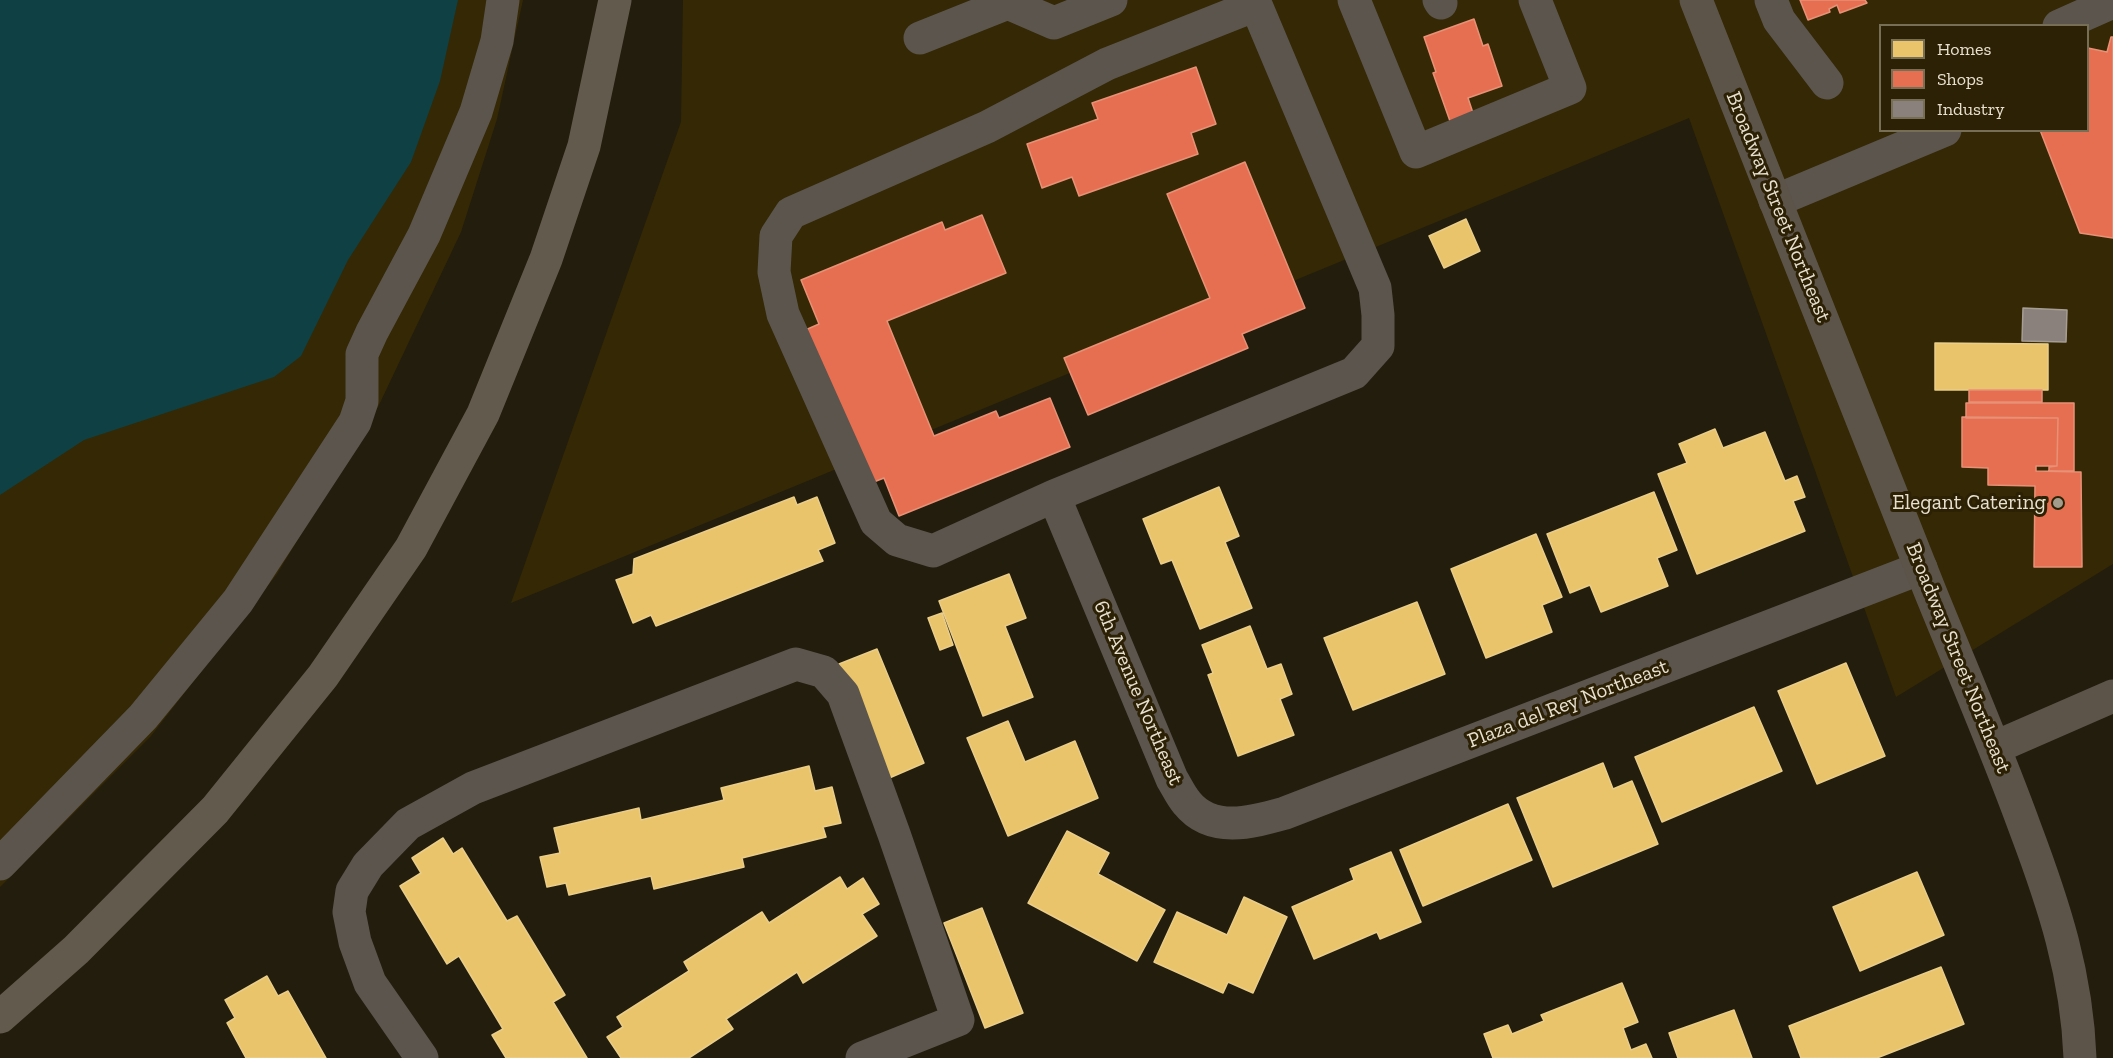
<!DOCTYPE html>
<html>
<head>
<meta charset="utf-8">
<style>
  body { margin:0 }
  #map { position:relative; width:2113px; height:1058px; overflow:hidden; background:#231d0d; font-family:"Zilla Slab",serif }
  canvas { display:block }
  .legend { position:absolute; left:1879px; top:24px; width:210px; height:108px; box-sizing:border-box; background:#2c2104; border:2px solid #776e56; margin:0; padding:8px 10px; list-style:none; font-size:18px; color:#e8e1d0 }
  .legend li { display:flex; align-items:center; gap:12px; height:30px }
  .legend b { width:30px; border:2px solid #776e56 }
</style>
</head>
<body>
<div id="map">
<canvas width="2113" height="1058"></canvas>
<ul class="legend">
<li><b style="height:16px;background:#e9c46a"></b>Homes</li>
<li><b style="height:16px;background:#e76f51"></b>Shops</li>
<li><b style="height:16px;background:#8a817c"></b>Industry</li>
</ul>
</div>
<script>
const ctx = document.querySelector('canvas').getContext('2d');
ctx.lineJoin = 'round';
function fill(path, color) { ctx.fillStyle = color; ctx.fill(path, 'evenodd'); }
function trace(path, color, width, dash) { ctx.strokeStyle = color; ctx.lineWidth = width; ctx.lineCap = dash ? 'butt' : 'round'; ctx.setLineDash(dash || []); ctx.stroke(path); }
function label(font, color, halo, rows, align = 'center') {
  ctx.font = font + ' "Zilla Slab",serif'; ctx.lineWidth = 6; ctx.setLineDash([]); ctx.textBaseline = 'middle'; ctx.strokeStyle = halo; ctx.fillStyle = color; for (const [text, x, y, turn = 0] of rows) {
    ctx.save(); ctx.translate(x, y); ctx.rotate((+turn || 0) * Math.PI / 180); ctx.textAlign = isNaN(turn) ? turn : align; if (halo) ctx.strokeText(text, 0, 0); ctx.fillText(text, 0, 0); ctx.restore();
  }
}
const built = new Path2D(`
  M0,0h523l-26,119 -36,113 -83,175 -101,167 -126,162 -151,151z
  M683,0h1430v564l-217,133 -207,-579 -1178,485 170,-481zM1880,26h208v104h-208z`);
const water = new Path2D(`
  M0,0h458l-18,81 -29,81 -63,98 -47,96 -27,21 -190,63 -84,55z`);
const homes = new Path2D(`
  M1466,219l14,32 -36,17 -15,-32z
  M1935,343l113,1v46h-113z
  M1715,429l8,19 42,-16 20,49 12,-5 8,21 -12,4 12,30 -108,43 -39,-100 29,-11 -8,-19z
  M1219,487l20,49 -14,6 27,66 -52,21 -28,-69 -11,4 -18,-45z
  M1654,492l23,58 -20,8 11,28 -67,26 -11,-27 -20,8 -23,-59z
  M794,497l3,8 20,-8 18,46 -17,7 5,11 -167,65 -5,-11 -18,8 -17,-43 17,-6 1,-15z
  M1536,534l26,63 -20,8 10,27 -66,26 -35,-89z
  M1009,574l17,44 -21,8 28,71 -50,19 -44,-115z
  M1417,602l28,72 -92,36 -29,-72z
  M942,613l11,32 -13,5 -12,-32z
  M1250,626l17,43 14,-5 11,30 -12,5 14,36 -56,21 -30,-81 5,-2 -11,-28z
  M877,649l47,114 -37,16 -48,-115z
  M1846,663l39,93 -68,28 -39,-93z
  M1754,707l28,64 -120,51 -27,-65z
  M1008,721l17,41 50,-21 23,57 -90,38 -41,-98z
  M1603,763l10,26 19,-8 26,63 -105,43 -36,-89z
  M809,766l6,25 17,-4 9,36 -18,4 3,10 -84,21 2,9 -90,22 -3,-13 -82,19 -3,-12 -19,4 -7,-30 20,-4 -6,-25 85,-20 2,12 83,-20 -3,-12z
  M1508,804l24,56 -109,46 -23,-56z
  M1067,831l42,22 -11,21 67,36 -28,51 -109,-58z
  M443,838l10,16 9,-6 45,73 10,-5 48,79 -12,7 34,56h-81l-14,-23 11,-6 -44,-73 -12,8 -47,-78 21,-13 -9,-15z
  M1391,852l30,70 -41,17 -3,-7 -63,27 -22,-52 62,-27 -4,-11z
  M1917,872l27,63 -84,36 -27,-64z
  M840,877l7,12 16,-11 16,26 -17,10 15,22 -74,47 -6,-11 -71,47 7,10 -44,29h-68l-14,-21 16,-10 -6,-10 72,-46 -5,-9 78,-50 7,11z
  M1244,897l43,20 -34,76 -25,-11 -5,11 -69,-31 23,-50 50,23z
  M982,908l41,105 -38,15 -41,-105z
  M1941,967l23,57 -87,34h-76l-12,-32z
  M267,976l11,20 10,-5 38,67h-80l-19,-35 8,-5 -10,-18z
  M1622,983l16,39 -15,6 8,22 15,-6 6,14h-159l-9,-24 24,-9 4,9 32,-13 -3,-6z
  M1734,1010l18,48h-74l-9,-25z`);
const shops = new Path2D(`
  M1800,0h65l2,3 -27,10 -3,-8 -8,4 1,3 -22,8z
  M1474,19l9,27 5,-2 14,42 -34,12 6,18 -23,8 -18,-51 3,-1 -12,-35z
  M2111,37h2v201l-33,-5 -40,-103h48v-82l19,4z
  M1196,67l20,57 -25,9 7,21 -119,42 -7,-19 -30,11 -15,-44 71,-25 -6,-16z
  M1245,162l60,146 -63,26 6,14 -160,67 -24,-57 146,-60 -43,-104z
  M982,215l24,58 -119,48 47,115 62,-25 3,7 51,-20 20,49 -171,69 -15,-38 -18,7 -63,-154 16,-7 -18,-44 141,-58 3,8z
  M1969,390h73v12h-73z
  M1966,403h108v68h-25v-4l8,-1 1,-48h-92z
  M1962,417l96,1 -1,48h-21v5l45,1 1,95h-48l1,-81 -47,-1v-17l-26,-1z`);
const industry = new Path2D(`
  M2023,308l44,2 -1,32 -44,-1z`);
const minor = new Path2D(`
  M1354,0l62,152 154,-64 -35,-88
  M1439,0l2,3
  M1771,0l8,20 48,63
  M2059,26l54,-24
  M920,38l88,-35 46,20 57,-23
  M1775,201l170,-71
  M1054,496l-121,55 -36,-11 -21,-18 -93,-208 -9,-42 2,-36 15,-23 196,-86 120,-63 149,-59 119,283 3,27v31l-24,27 -300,123 118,283c5,8 9,17 15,24 25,31 66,19 98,10l636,-245
  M0,864l143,-147 95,-116 117,-179 7,-21v-47l10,-22 52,-97 52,-123 21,-71 6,-41
  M422,1058l-52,-75 -15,-41 -6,-30 3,-21 16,-26 40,-41 65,-36 323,-124 28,8 19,22 51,140 64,186 -96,38`);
const major = new Path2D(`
  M1696,0c78,197 155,394 234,591 32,79 66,157 95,237 29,77 52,147 55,230
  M1996,747l117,-51`);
const highway = new Path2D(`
  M0,1017l76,-67 139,-140 108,-134 88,-128 72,-134 63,-155 38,-113 31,-146`);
const markers = [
  [2058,503,6,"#a39c8c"]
];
const streetNames = [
  ["Broadway Street Northeast",1778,207,68],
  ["Broadway Street Northeast",1958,658,68],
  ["6th Avenue Northeast",1138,693,67],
  ["Plaza del Rey Northeast",1568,704,-21]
];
const poiNames = [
  ["Elegant Catering",2046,503]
];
fill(built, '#352804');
fill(water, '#0f4043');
fill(homes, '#e9c46a');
trace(homes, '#e9cd89', 1.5);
fill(shops, '#e76f51');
trace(shops, '#e79177', 1.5);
fill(industry, '#8a817c');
trace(industry, '#a69e95', 1.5);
trace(minor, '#5b554e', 33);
trace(major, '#5c5449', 33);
trace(highway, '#635a4e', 33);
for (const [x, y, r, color] of markers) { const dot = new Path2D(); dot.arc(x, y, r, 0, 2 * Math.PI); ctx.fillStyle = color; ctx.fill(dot); trace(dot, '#2c2104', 2); }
label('21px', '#e8e1d0', '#2c2104', streetNames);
label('21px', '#e8e1d0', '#2c2104', poiNames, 'right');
</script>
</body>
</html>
